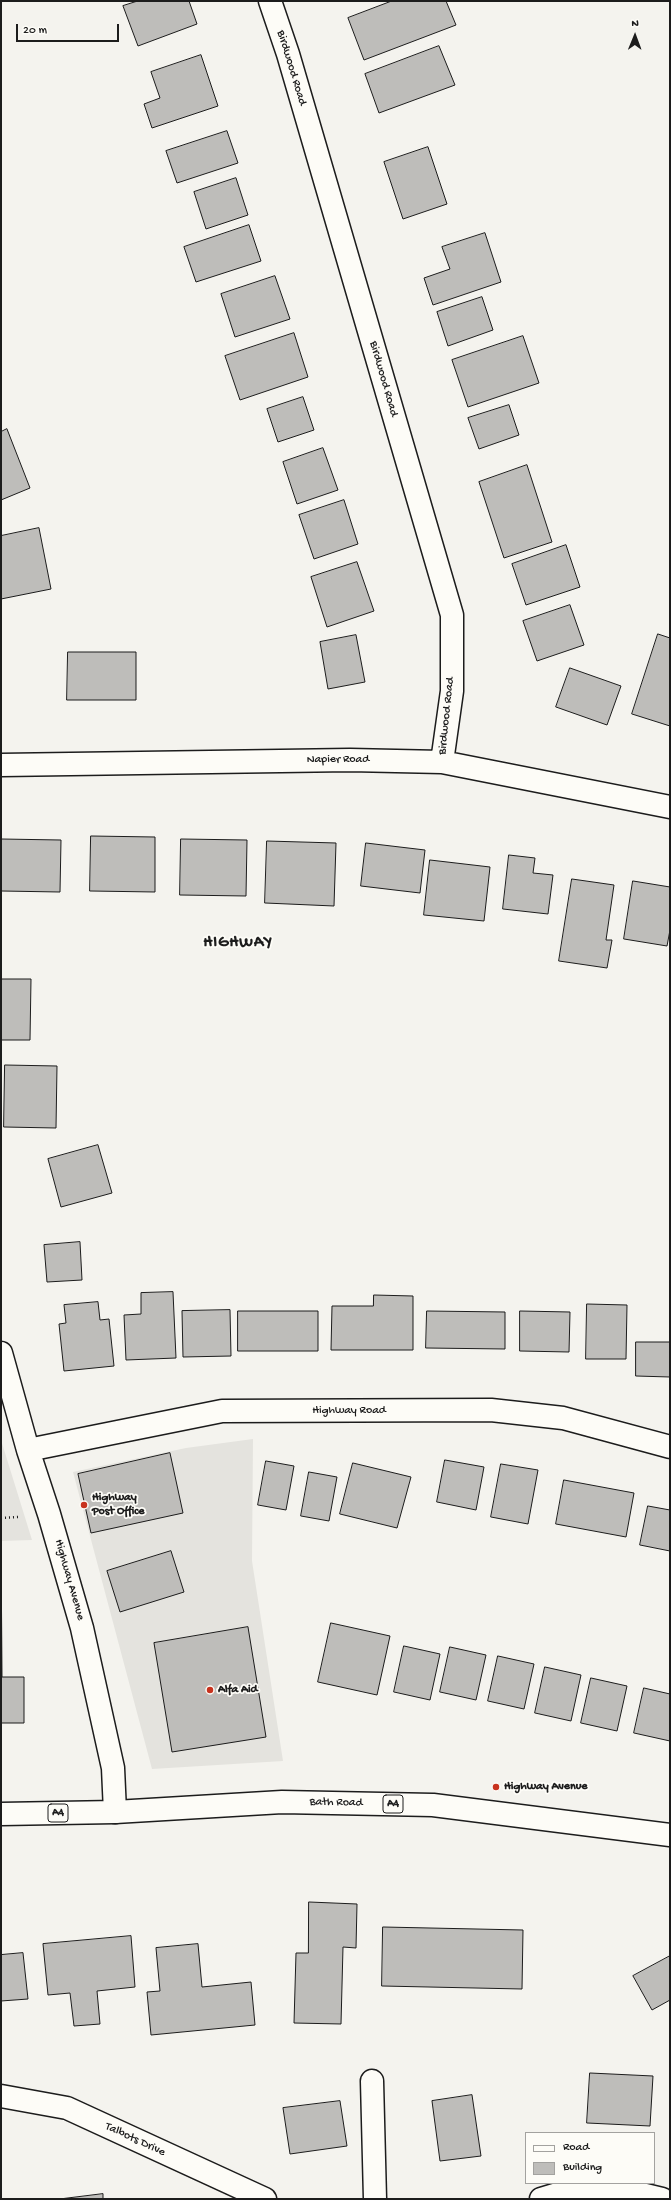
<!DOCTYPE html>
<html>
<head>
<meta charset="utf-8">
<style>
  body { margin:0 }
  #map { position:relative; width:671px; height:2200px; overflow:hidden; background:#f4f3ee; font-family:"Gochi Hand",sans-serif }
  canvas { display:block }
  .frame { position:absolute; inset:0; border:2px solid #1c1c1c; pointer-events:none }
  .legend { position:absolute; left:525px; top:2132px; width:130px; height:52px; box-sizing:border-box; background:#fdfcf7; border:1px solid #a3a29f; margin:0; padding:5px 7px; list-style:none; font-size:12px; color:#1c1c1c }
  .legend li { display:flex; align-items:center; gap:8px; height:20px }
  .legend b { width:20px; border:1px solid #a3a29f }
  .north { position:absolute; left:615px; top:16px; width:40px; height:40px; -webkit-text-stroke:3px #fdfcf7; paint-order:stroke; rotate:1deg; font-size:11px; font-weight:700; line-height:16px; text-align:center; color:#1c1c1c }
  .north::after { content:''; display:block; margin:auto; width:14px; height:18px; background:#1c1c1c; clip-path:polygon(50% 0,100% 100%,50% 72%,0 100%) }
  .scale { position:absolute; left:16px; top:24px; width:103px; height:18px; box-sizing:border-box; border:2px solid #1c1c1c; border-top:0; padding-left:5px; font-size:12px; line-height:14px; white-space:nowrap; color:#1c1c1c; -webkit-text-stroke:3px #fdfcf7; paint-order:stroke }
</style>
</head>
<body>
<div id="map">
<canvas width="671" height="2200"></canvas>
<div class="frame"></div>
<ul class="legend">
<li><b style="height:5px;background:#fdfcf7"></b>Road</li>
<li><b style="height:11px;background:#bebdba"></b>Building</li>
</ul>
<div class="north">N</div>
<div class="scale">20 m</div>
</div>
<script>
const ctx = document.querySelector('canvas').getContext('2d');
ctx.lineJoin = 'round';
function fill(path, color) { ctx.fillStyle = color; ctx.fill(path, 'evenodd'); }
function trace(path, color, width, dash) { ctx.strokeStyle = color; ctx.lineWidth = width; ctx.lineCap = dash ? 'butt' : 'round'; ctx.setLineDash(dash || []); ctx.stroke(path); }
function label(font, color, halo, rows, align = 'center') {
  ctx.font = font + ' "Gochi Hand",sans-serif'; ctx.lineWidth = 3.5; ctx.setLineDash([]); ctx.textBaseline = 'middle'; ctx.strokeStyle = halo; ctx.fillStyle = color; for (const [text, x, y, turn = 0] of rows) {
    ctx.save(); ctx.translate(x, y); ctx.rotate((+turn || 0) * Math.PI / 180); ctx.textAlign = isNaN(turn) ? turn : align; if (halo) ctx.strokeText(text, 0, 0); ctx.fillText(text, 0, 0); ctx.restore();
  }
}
const built = new Path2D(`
  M253,1439l-1,122 31,200 -131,8 -79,-297 113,-24z
  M1,1440l31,100 -31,1z`);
const building = new Path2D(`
  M138,1h51l8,23 -59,22 -15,-40z
  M392,1h54l10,24 -92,35 -16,-42z
  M439,46l16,39 -76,28 -14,-39z
  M201,55l17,51 -66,22 -8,-24 16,-6 -9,-26z
  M227,131l11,32 -61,20 -11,-32z
  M428,147l19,57 -44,15 -19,-57z
  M236,178l12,37 -42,14 -12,-37z
  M249,225l12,36 -65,21 -12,-35z
  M485,233l16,49 -68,23 -9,-27 26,-9 -8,-22z
  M275,276l15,43 -55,18 -14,-43z
  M482,297l11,33 -45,16 -11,-34z
  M294,333l14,44 -68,23 -15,-44z
  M523,336l16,47 -71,24 -16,-47z
  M303,397l11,33 -36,12 -11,-33z
  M509,405l10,30 -40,14 -11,-31z
  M7,429l23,59 -29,12v-68z
  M323,448l15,42 -41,14 -14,-42z
  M527,465l25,77 -48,16 -25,-76z
  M344,500l14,44 -44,15 -15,-44z
  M39,528l12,61 -50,10v-63z
  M566,545l14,42 -54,18 -14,-41z
  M357,562l17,49 -47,16 -16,-50z
  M570,605l14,40 -47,16 -14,-40z
  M658,634l12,4v88l-38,-12z
  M356,635l9,47 -37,7 -8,-47z
  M68,652h68v48h-69z
  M570,668l51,18 -14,39 -51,-18z
  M91,836l64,1v55l-65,-1z
  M1,839l60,1 -1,52 -59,-1z
  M181,839l66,1 -1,56 -66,-1z
  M267,841l69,2 -2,63 -69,-3z
  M366,843l59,7 -5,43 -59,-7z
  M509,855l26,3 -2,15 20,2 -5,39 -45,-5z
  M430,860l60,7 -6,54 -60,-6z
  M572,879l42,6 -8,55h6l-5,28 -48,-7z
  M633,881l37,6v43l-3,16 -43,-7z
  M1,979h30l-1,61h-29z
  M5,1065l52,1 -1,62 -52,-1z
  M98,1145l14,48 -51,14 -13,-48z
  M80,1242l2,38 -35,2 -3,-37z
  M173,1292l3,66 -50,2 -2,-45 17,-1v-21z
  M374,1295l39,1v54h-82l1,-44h41z
  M98,1302l2,18 9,-1 5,47 -50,5 -5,-47 7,-1 -2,-18z
  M587,1304l40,1 -1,54h-40z
  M230,1310l1,46 -48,1 -1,-46z
  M238,1311h80v40h-80z
  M427,1311l78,1v37l-79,-1z
  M520,1311l50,1 -1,40 -49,-1z
  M636,1342h34v35l-34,-1z
  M170,1453l13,60 -92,20 -13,-59z
  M445,1460l39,7 -8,43 -39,-8z
  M266,1461l28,5 -8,44 -28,-5z
  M353,1463l58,14 -14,51 -57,-14z
  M501,1464l37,6 -10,54 -37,-7z
  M309,1472l28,5 -8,44 -28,-5z
  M564,1480l70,13 -8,44 -70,-13z
  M648,1506l22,4v41l-30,-6z
  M1,1543l1,134h22v46h-23z
  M171,1551l13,41 -64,20 -13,-41z
  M331,1623l59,13 -13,59 -59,-13z
  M248,1627l18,110 -94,15 -18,-109z
  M404,1646l36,8 -10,46 -36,-8z
  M450,1647l36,8 -10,45 -36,-8z
  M498,1656l36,8 -10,45 -36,-8z
  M545,1667l36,8 -10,46 -36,-8z
  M591,1678l36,8 -10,45 -36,-8z
  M644,1688l26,6v47l-36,-8z
  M309,1902l48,2 -1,44 -13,-1 -2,77 -47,-1 2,-70h12z
  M383,1927l140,3 -1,59 -140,-3z
  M131,1936l4,51 -38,4 3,33 -26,2 -4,-33 -22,2 -5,-51z
  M198,1944l4,43 49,-5 4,43 -104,10 -4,-43 13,-1 -4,-43z
  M23,1953l5,46 -27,2v-46z
  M670,1956v44l-18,10 -19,-34z
  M590,2073l63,3 -3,50 -63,-3z
  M472,2095l9,61 -41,5 -8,-60z
  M340,2101l7,45 -57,8 -7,-46z
  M103,2194v5h-43z`);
const path = new Path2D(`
  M1,1518l17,-1`);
const minor = new Path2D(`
  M270,1l18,53 164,561v76l-10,71
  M1,765l349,-5 92,2 228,45
  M1,1353l27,97 21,64 33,114 31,140 2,44
  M28,1450l194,-39 269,-1 72,8 107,29
  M372,2081l3,118
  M1,2096l66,12 198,91
  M541,2199l23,-7 73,1 25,6`);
const primary = new Path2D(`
  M1,1814l114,-2 167,-10 151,3 237,30`);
const markers = [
  [84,1505,4,"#c8321e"],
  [210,1690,4,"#c8321e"],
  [496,1787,4,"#c8321e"]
];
const shields = [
  [393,1804,20],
  [58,1813,20]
];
const shieldNames = [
  ["A4",393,1804],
  ["A4",58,1813]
];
const streetNames = [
  ["Birdwood Road",291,68,73],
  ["Birdwood Road",383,379,74],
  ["Birdwood Road",447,716,-84],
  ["Napier Road",338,760],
  ["Highway Road",349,1411],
  ["Highway Avenue",69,1580,74],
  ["Bath Road",336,1803,1],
  ["Talbots Drive",135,2140,25]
];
const poiNames = [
  ["Highway",92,1498],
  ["Post Office",92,1512],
  ["Alfa Aid",218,1690],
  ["Highway Avenue",504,1787]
];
const districtNames = [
  ["HIGHWAY",238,944]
];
fill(built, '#e4e3de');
fill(building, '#bebdba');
trace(building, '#1c1c1c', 1);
trace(minor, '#1c1c1c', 25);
trace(primary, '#1c1c1c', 25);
trace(path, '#1c1c1c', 2.5, [1, 3]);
trace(minor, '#fdfcf7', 22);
trace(primary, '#fdfcf7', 22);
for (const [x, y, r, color] of markers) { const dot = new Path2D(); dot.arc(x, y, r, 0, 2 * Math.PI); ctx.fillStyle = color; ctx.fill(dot); trace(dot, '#fdfcf7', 1.5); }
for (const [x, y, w] of shields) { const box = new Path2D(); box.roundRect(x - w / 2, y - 9, w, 18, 3); ctx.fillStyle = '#fdfcf7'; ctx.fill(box); trace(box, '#1c1c1c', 1); }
label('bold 11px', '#1c1c1c', null, shieldNames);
label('12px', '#1c1c1c', '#fdfcf7', streetNames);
label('bold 12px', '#1c1c1c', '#fdfcf7', poiNames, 'left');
ctx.letterSpacing = '1px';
label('bold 16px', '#1c1c1c', '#fdfcf7', districtNames);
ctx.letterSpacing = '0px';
</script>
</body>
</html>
